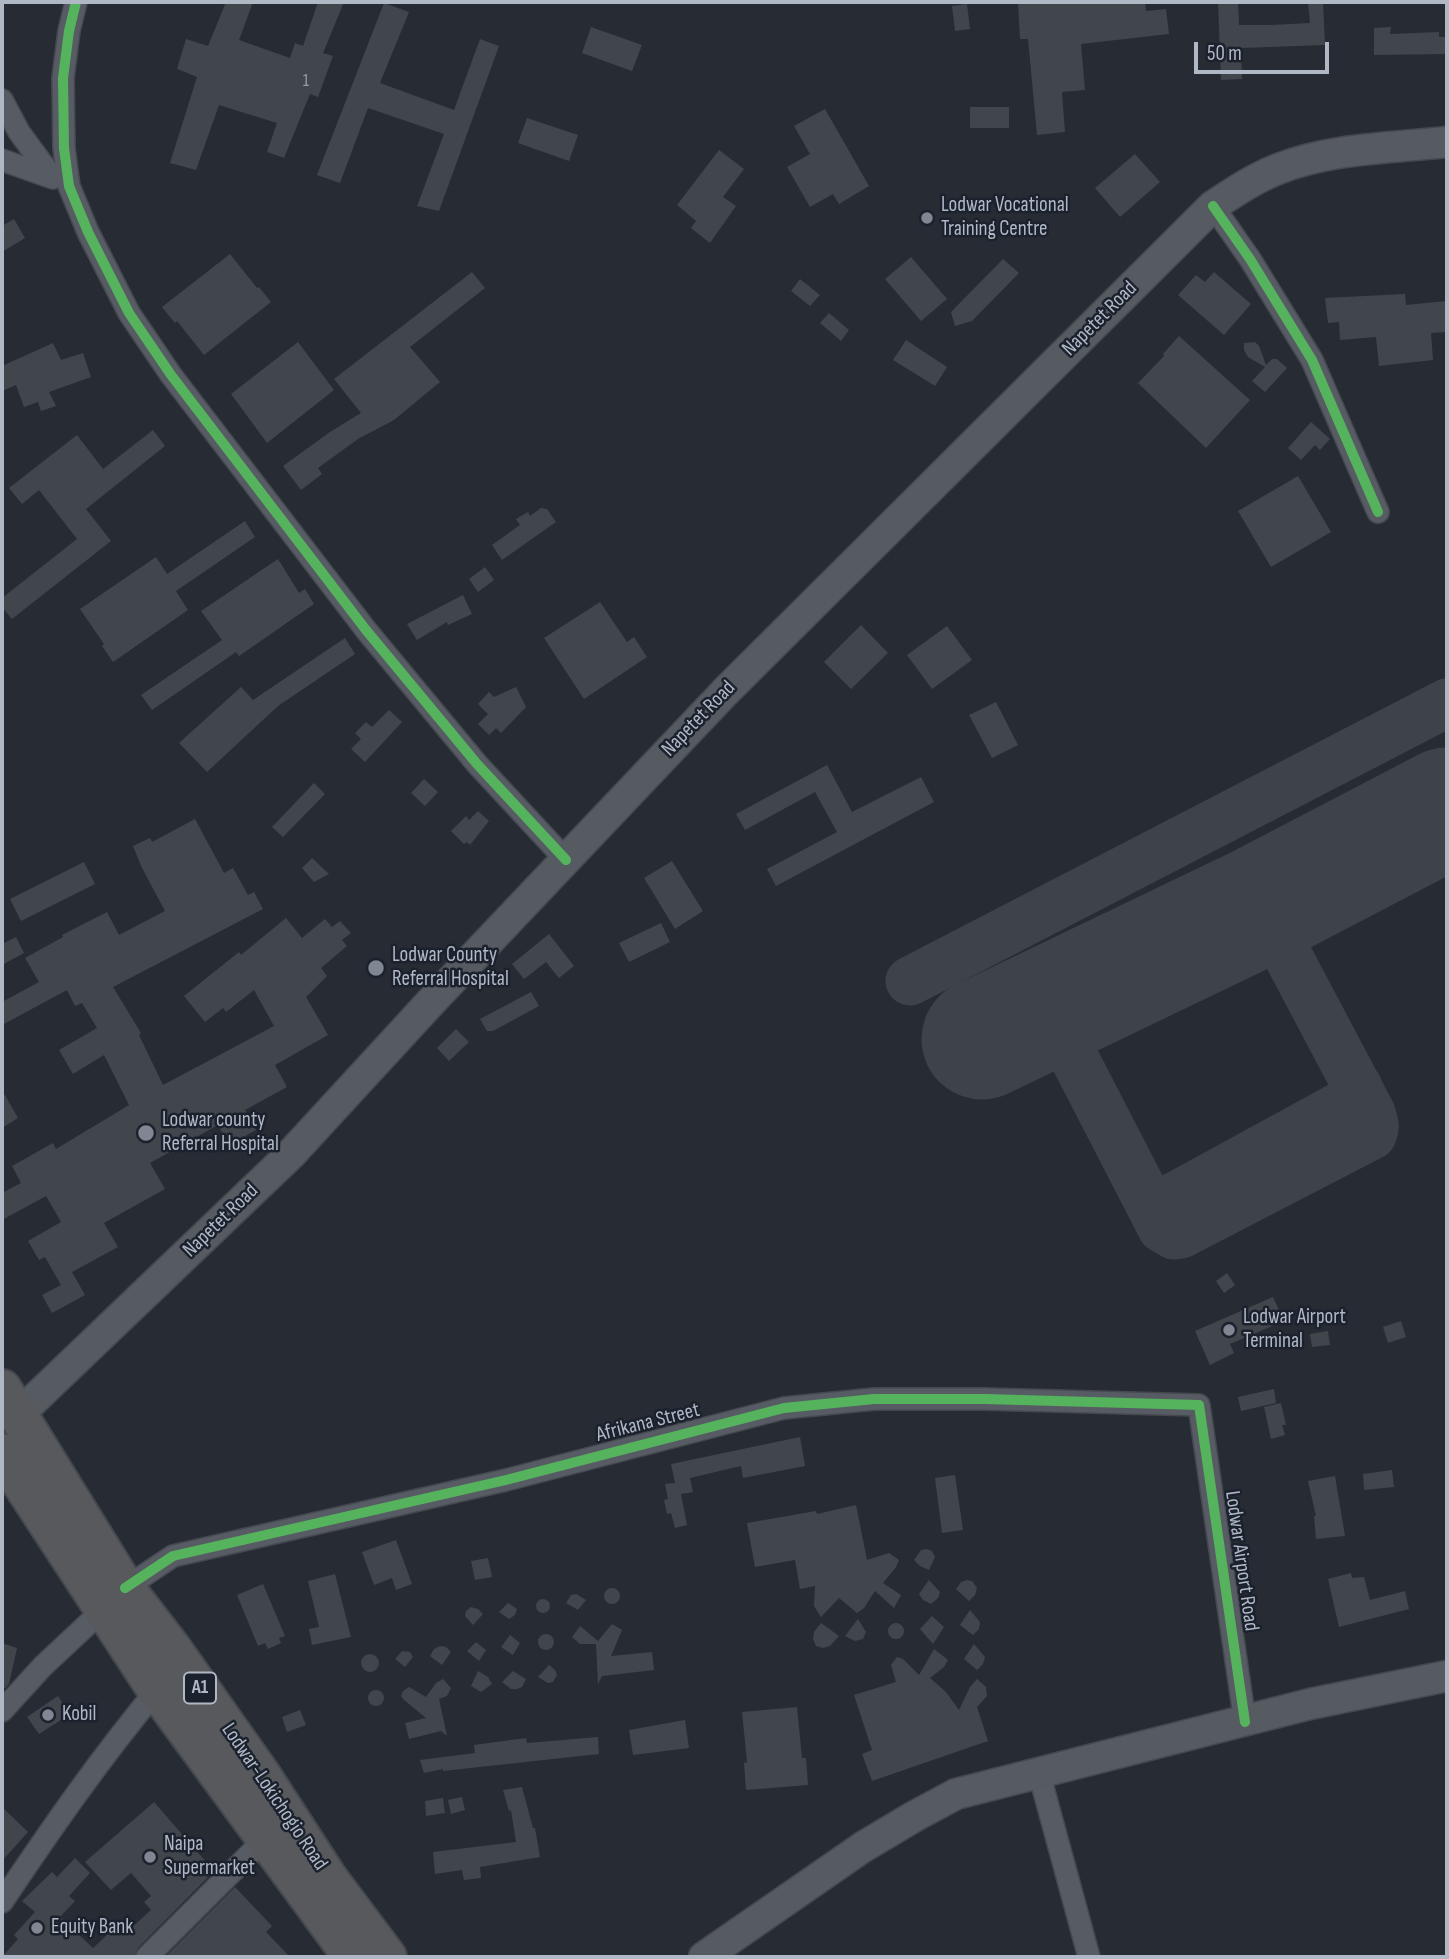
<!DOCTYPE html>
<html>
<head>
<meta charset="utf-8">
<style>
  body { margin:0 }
  #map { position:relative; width:1449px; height:1959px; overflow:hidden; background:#272c34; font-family:"Sofia Sans Condensed",sans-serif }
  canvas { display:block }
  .frame { position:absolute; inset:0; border:4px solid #b0b8c6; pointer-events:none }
  .scale { position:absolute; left:1194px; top:42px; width:135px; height:32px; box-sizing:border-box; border:4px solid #b0b8c6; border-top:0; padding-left:9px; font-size:21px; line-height:24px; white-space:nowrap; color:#b0b8c6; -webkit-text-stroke:5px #1b222e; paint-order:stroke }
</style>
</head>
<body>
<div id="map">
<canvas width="1449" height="1959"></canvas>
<div class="frame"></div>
<div class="scale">50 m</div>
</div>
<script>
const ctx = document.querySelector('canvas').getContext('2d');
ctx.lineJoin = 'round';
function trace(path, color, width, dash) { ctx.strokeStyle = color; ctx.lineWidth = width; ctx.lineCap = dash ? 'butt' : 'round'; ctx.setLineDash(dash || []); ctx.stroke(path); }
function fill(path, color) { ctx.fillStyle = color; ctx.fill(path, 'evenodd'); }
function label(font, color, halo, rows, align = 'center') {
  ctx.font = font + ' "Sofia Sans Condensed",sans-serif'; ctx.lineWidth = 5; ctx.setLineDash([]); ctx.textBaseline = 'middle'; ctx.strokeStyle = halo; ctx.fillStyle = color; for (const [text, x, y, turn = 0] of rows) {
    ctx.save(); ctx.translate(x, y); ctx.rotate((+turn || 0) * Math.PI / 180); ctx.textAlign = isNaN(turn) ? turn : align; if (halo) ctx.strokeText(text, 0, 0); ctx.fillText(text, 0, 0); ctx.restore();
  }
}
const taxiway = new Path2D(`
  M910,981l537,-278
  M1048,1007l114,221 12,7 7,-1 191,-99c4,-8 2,-13 -1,-22l-110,-208
  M1148,1201l17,1 183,-100 10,-15`);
const runway = new Path2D(`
  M982,1039l279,-134 186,-97`);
const building = new Path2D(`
  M226,2h27l-14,38 51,18 5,-15 8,3 15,-44h26l-21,51 10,3 -15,41 -8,-3 -26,64 -17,-6 10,-29 -58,-18 -23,65 -26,-7 27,-86 -20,-8 9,-30 22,7z
  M1018,2h127l1,9 20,-2 3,25 -88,10 4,46 -23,2 3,40 -28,3 -9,-96h-8z
  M1218,2h20l1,23h32l39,-2 -2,-21h15l2,43 -84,3 1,31 -21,1z
  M384,3l25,9 -29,71 74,27 26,-71 19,7 -60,165 -22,-5 27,-72 -76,-26 -28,75 -23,-8z
  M967,4l3,25 -15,2 -3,-25z
  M591,27l51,18 -10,26 -50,-18z
  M1391,27l-1,7 49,-2v5h8v17l-73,1v-27z
  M970,107h39v21h-39z
  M825,109l44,77 -30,18 -6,-10 -23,13 -23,-40 23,-13 -16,-28z
  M527,118l51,17 -9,26 -51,-18z
  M719,150l25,19 -21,28 13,9 -26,37 -19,-15 5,-7 -19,-16z
  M1135,154l25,28 -40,35 -25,-29z
  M14,219l11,19 -23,14v-26z
  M230,254l27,34 2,-1 12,15 -67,53 -27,-34 -2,2 -13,-16z
  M911,257l36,42 -26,22 -36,-42z
  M1003,259l16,14 -47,48 -17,5 -4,-14z
  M472,272l13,16 -75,59 30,35 -46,38 -36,19 -40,29 4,6 -21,16 -18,-24 47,-34 31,-19 -27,-34z
  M1214,272l37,32 -27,31 -46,-40 18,-20 9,7z
  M800,279l20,16 -10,11 -19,-15z
  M1405,294l1,11 41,-4v31l-16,1 2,27 -54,6 -3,-29 -36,3 -1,-18 -11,1 -3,-25z
  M829,313l20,17 -8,11 -21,-18z
  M1179,336l71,64 -44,48 -68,-65 26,-27 -1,-2z
  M906,340l41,27 -12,19 -42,-26z
  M298,342l36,48 -67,53 -36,-49z
  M1255,342l4,4 7,19 6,-6h5l10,9 -22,24 -13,-11 13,-14 -17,-10 -4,-7v-7z
  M53,343l8,17 22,-7 8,24 -42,15 7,14 -15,5 -3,-9 -14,5 -8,-22 -14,6v-25z
  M1311,422l19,17 -10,11 -5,-5 -14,15 -13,-12z
  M153,430l12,16 -79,63 25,32 -99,78 -10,-12v-9l75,-59 -38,-49 -17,14 -13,-16 68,-53 26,34z
  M1298,476l33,56 -60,35 -33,-56z
  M541,508l6,1 9,13 -54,38 -10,-15 28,-20 -4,-6 12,-7 2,4z
  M245,521l10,16 -79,54 12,19 -75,52 -11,-16 2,-2 -24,-35 76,-52 11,17z
  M278,559l21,34 6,-4 9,15 -75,52 -3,-4 -84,58 -11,-15 81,-55 -21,-29z
  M485,567l9,13 -16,12 -9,-13z
  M463,595l9,19 -24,11 -1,-3 -30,18 -10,-16z
  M600,602l27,40 7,-5 13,20 -63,42 -40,-61z
  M861,625l27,28 -37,36 -27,-27z
  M947,626l25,34 -40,29 -25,-34z
  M345,638l10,16 -77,52 -71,66 -28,-29 62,-56 12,13z
  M516,687l10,20 -25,26 -5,-5 -7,7 -11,-11 10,-10 -10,-10 11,-12 5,5z
  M996,702l22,43 -26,13 -23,-43z
  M389,710l13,12 -37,40 -14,-13 10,-10 -6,-6 11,-11 6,5z
  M827,765l25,47 69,-35 13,25 -158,84 -9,-17 70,-37 -22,-40 -70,38 -9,-16z
  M424,779l14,13 -13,14 -14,-13z
  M314,783l11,11 -42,43 -11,-10z
  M478,811l11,10 -19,24 -3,-3 -3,2 -13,-13 15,-15 3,4z
  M195,819l29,54 9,-5 15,27 6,-3 9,17 -150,78 28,46 -2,2 24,50 111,-59 -20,-36 -28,22 -3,-4 -18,14 -21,-26 55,-44 2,3 45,-37 16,20 23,-19 7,8 8,-6 11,12 -9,7 5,6 -26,22 6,8 -21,21 22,38 -53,30 12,22 -42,23 11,20 -27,15 -11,-20 -68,38 15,26 -61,34 14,24 -46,25 13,23 -33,18 -10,-18 19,-10 -16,-28 -6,3 -11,-19 33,-19 -15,-26 -44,24v-27l19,-10 -9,-17 41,-23 3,6 73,-44 -25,-50 -31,19 -14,-24 38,-22 -15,-25 -7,3 -8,-16 -65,35v-23l37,-20 -14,-24 38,-21 -1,-2 45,-23 12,23 46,-24 -23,-43 -9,-22 17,-8 2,4z
  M312,858l17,16 -15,8 -12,-14z
  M672,861l31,50 -28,18 -31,-51z
  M84,862l11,22 -74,37 -11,-22z
  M661,923l9,19 -41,20 -10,-19z
  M549,934l25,32 -15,12 -13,-16 -22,17 -12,-15z
  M16,937l8,16 -22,12v-21z
  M531,992l8,14 -46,25h-6l-7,-12z
  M456,1029l13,13 -20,19 -12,-13z
  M2,1090l16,28 -16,10z
  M1227,1273l8,12 -11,8 -8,-12z
  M1273,1297l11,24 -54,23 4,9 -24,12 -15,-34z
  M1401,1321l5,16 -18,6 -5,-16z
  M1328,1331l2,14 -18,2 -2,-13z
  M1274,1389l2,14 -35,8 -3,-14z
  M1281,1403l5,22h-4l3,10 -14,4 -7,-32z
  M800,1437l5,29 -62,12 -2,-12 -51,12 3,14 -12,2 6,31 -12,3 -4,-15 -4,1 -3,-14 4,-1 -3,-15 10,-1 -4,-19z
  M1392,1470l2,17 -30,3 -1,-16z
  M955,1475l8,55 -21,3 -7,-55z
  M1335,1476l10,60 -29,3 -2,-23h2l-8,-35z
  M856,1505l11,55 22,-7 10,7 -3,7 -13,16 18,12 -7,13 -19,-17 -11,17 -7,5 -18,-15 -18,19 -7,-11 1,-20 -15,3 -5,-29 -40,7 -8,-44 69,-12 1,3z
  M396,1540l16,44 -16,6 -4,-12 -18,7 -12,-33z
  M927,1549l5,2 3,6 -6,13 -9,-4 -6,-6 7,-10z
  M488,1558l4,19 -17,3 -4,-19z
  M1351,1573l1,5 12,-1 6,23 35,-9 4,18 -70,18 -11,-48z
  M335,1574l16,63 -39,8 -3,-16 10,-2 -11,-46z
  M929,1580l11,12 -2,6 -7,6 -8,-4 -4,-6z
  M967,1580l5,1 5,7 -2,7 -6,6 -13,-12 5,-7z
  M263,1584l22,52 -6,2 2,5 -13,6 -3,-6 -7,3 -21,-51z
  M604 1596a8 8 0 1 1 16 0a8 8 0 1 1-16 0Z
  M576,1594l10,6 -8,10 -12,-7 5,-8z
  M536 1606a7 7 0 1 1 14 0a7 7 0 1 1-14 0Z
  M508,1603l9,6 -2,6 -6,4 -10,-7z
  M471,1607l7,2 5,5 -10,11 -8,-9 1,-5z
  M970,1610l10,12 -1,7 -6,6 -13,-10z
  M932,1616l12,11 -11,17 -13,-15z
  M858,1619l8,13 -3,7 -8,2 -10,-5z
  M888 1631a8 8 0 1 1 16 0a8 8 0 1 1-16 0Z
  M821,1623l18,13 -9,10 -7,2 -7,-2 -3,-7 1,-7z
  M612,1624l10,6 -11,26 41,-4 2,18 -52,6 -4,8 -2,-40h-16l-8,-7 8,-11 18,15z
  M538 1642a8 8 0 1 1 16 0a8 8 0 1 1-16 0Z
  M510,1635l10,8 -7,12 -12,-8z
  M476,1642l10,8 -7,11 -12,-10z
  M2,1643l15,5 -8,36 -5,5 -2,-1z
  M974,1644l11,13 -2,7 -6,6 -13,-11z
  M440,1646l6,1 5,5 -9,13 -12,-9 4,-7z
  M934,1649l14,11 -4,7 -14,11 16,14 13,18 11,-23 7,-8 9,8 1,9 -10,11 11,34 -116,40 -10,-27 10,-4 -18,-55 42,-13 -5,-17 6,-8 6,2 16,16z
  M402,1651l8,1 3,5 -8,10 -10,-8z
  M361 1663a9 9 0 1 1 18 0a9 9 0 1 1-18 0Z
  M549,1665l6,5 2,5 -4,7 -5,1 -10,-6z
  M478,1671l10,6 4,7 -11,8 -10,-6z
  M513,1671l13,8 -4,8 -5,2h-6l-9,-7z
  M443,1679l8,9 -4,8 -8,3 8,37 -6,-5 -32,8 -4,-16 21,-5 -22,-18 -3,-4 2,-5 6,-4 17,10 10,-14z
  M368 1698a8 8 0 1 1 16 0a8 8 0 1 1-16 0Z
  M58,1696l12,18 -31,20 -12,-17z
  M797,1707l5,51h4l2,27 -62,5 -2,-27 3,-1 -5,-50z
  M300,1710l6,15 -19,7 -5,-15z
  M685,1720l4,28 -56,7 -4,-25z
  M598,1737l1,17 -156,17v-2l-19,4 -4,-13 55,-7 -1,-8 52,-7 1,5z
  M522,1787l11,41h2l5,29 -60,10 1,11 -17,2 -2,-10 -27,4 -2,-22 83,-10 -5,-32 -2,1 -6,-21z
  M462,1797l3,13 -14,4 -3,-14z
  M443,1798l2,15 -19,3 -1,-15z
  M154,1802l60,69 -76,77 -4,9h-132l16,-18 -4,-4 21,-23 -13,-11 30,-29 5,5 18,-19 15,15 -21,23 6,5 -15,16 33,31 28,-26 8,8 22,-20 -7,-8 7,-6 -20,-23 -20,17 -26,-28z
  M2,1807l26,25 -26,29z
  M235,1887l37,39 -6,6 24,25h-125z`);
const street = new Path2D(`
  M76,2l-7,29 -6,47 1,70 5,38 19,46 41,81 42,62 195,255 111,134 89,96
  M2,100l17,32 33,45
  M2,160l51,18
  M1213,206l37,53 62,101 66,152
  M125,1588l48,-32 333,-76 278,-72 90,-9h111l214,6 46,317
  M2,1711l41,-45 61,-57
  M1039,1773l50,184
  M2,1902c49,-73 99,-145 155,-212
  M147,1957l118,-118`);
const secondary = new Path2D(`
  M19,1414l272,-260 139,-151 295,-311 488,-486c21,-14 42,-28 65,-37 53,-21 113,-21 169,-27
  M704,1957l159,-110 52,-31 41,-22 354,-90 137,-28`);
const highway = new Path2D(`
  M2,1389l123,199 47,61 89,126 66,102 60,80
  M2,1453l155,237 196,267`);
const cycleway = new Path2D(`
  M76,2l-7,29 -6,47 1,70 5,38 19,46 41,81 42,62 195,255 111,134 89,96
  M1213,206l37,53 62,101 66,152
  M125,1588l48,-32 333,-76 278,-72 90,-9h111l214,6 46,317`);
const markers = [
  [927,218,7,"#808793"],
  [376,968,9,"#808793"],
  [146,1133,9,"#808793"],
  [1229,1330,7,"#808793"],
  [48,1715,7,"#808793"],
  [150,1857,7,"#808793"],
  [37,1928,7,"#808793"]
];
const numberNames = [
  ["1",306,81]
];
const shields = [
  [200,1688,32]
];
const shieldNames = [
  ["A1",200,1688]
];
const poiNames = [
  ["Lodwar Vocational",941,206],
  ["Training Centre",941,230],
  ["Lodwar County",392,956],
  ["Referral Hospital",392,980],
  ["Lodwar county",162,1121],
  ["Referral Hospital",162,1145],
  ["Lodwar Airport",1243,1318],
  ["Terminal",1243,1342],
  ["Kobil",62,1715],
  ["Naipa",164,1845],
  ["Supermarket",164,1869],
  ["Equity Bank",51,1928]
];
const streetNames = [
  ["Napetet Road",1100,319,-45],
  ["Napetet Road",699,719,-46],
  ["Napetet Road",221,1221,-44],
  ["Afrikana Street",648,1423,-14],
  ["Lodwar Airport Road",1241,1561,82],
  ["Lodwar-Lokichogio Road",274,1797,56]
];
trace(taxiway, '#3e434a', 49);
trace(runway, '#3e434a', 121);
fill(building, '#41464c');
trace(street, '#45484f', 24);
trace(secondary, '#45484f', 33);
trace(highway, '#44484f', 42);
trace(street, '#575b63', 21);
trace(secondary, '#565a61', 30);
trace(highway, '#57595d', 38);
trace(cycleway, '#56b35d', 10);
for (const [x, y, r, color] of markers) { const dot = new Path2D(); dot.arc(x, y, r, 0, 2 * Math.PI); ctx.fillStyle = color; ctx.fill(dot); trace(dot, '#1b222e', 2.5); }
label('18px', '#949ca8', null, numberNames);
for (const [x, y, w] of shields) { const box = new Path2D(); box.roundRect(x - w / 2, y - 15.5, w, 31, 5); ctx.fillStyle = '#1b222e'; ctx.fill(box); trace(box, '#b0b8c6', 2); }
label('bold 19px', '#b0b8c6', null, shieldNames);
label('21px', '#b0b8c6', '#1b222e', poiNames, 'left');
label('21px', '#b0b8c6', '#1b222e', streetNames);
</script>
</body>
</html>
